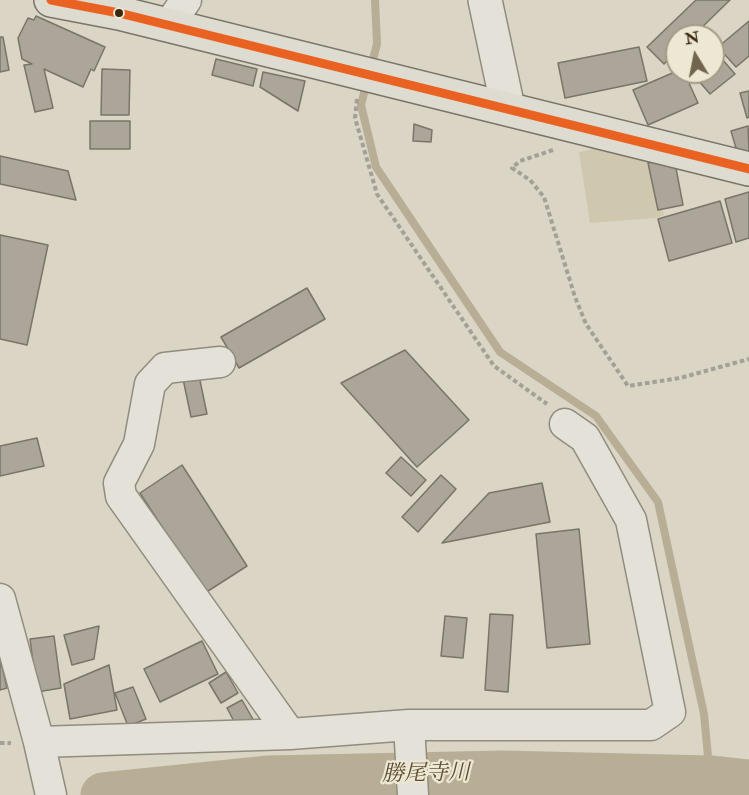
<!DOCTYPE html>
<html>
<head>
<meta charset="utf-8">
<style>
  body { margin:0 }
  #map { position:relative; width:749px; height:795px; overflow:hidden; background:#dad5c4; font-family:"IM FELL Double Pica",serif }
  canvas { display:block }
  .north { position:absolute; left:665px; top:24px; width:60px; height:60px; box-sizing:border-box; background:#ede8d3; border:2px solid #a59b85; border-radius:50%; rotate:350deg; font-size:16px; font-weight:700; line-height:24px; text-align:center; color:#3a280f }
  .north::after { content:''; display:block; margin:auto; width:21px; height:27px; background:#72654e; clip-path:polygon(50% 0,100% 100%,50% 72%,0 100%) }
</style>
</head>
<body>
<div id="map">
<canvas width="749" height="795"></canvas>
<div class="north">N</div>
</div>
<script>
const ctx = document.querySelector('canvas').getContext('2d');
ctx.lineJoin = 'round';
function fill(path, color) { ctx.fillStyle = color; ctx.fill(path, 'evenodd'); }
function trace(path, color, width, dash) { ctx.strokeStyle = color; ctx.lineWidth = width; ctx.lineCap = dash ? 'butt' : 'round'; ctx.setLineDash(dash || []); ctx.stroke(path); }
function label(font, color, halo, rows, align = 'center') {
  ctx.font = font + ' "IM FELL Double Pica","Noto Serif JP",serif'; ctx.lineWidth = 4.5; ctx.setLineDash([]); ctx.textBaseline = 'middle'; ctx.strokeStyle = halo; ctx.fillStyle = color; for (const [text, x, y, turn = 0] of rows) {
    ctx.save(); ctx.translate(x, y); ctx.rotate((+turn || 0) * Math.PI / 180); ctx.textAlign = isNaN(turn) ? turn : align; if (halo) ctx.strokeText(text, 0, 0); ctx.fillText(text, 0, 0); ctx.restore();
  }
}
const green = new Path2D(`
  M593,149h17l38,10 16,56 -9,3 -65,5 -11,-71z`);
const stream = new Path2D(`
  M371,67l6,-23 -2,-44
  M367,81l-6,24 15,62 124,185 96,64 62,86 46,212 6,64`);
const river = new Path2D(`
  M103,795l166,-17 234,-5 207,5 39,4`);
const building = new Path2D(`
  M696,0h34l-37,36h-16v15l-13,13 -17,-17z
  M36,16l69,31 -11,24 -3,-2 -8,18 -39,-18 9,39 -18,4 -11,-47 8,-1 -10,-5 -4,-21 10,-20 6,2z
  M749,21v35l-13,11 -18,-20z
  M0,37h3l6,33 -9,2z
  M639,47l8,34 -82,17 -7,-35z
  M716,52l19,22 -25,20 -19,-22h22v-18z
  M216,59l41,10 -4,17 -41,-11z
  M102,69l28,1 -1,45h-28z
  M677,71l7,1 14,31 -50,22 -15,-35z
  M263,72l42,9 -7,30 -38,-24z
  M749,91v26l-2,1 -7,-25z
  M90,121h40v28h-40z
  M414,124l18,6 -1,12 -18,-1z
  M748,126l1,26 -11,3 -7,-24z
  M0,156l68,15 8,29 -76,-16z
  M674,158l9,47 -25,5 -10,-47z
  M749,192v46l-13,4 -11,-43z
  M720,201l12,42 -63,18 -11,-42z
  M0,235l48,10 -21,100 -27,-6z
  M307,288l18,31 -86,49 -18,-31z
  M405,350l64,70 -52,47 -76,-84z
  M198,371l9,43 -16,3 -9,-43z
  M37,438l7,28 -44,10v-30z
  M401,457l25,23 -15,16 -25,-23z
  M182,465l65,101 -42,27 -65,-100z
  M441,475l15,14 -38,43 -16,-15z
  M542,483l8,39 -108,21 47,-50z
  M579,529l11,115 -43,4 -11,-114z
  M490,614l23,1 -5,77 -23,-2z
  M445,616l22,2 -4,40 -22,-2z
  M99,626l-5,33 -22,6 -8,-30z
  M54,636l7,52 -24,4 -7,-53z
  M202,641l16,33 -58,28 -16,-33z
  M0,658l7,30 -7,2z
  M109,665l8,45 -47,9 -6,-35z
  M226,672l12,21 -17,10 -12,-20z
  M133,687l13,32 -18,7 -13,-33z
  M242,700l12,21 -16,8 -11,-21z`);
const path = new Path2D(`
  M357,99l-2,19 22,76 117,172 53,38
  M553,150l-33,11 -8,7 18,12 14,17 31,100 11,27 42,62 52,-8 69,-19
  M0,743h11`);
const minor = new Path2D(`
  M169,25l17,-25
  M220,362l-55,6 -15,16 -11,60 -20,39 2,13 169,238
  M0,599l39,143 12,53
  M409,725l4,70
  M39,742l251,-8 119,-9h242l19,-13 -39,-192 -46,-82 -20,-14`);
const tertiary = new Path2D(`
  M485,0l23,108`);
const primary = new Path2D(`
  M51,0l68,13 630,156`);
const bus1 = new Path2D(`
  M51,0l68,13 630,156`);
const markers = [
  [119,13,5,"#3a280f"]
];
const waterNames = [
  ["勝尾寺川",426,775,-1]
];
fill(green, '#cfc8af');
trace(stream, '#b8ae95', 8);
trace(river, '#b8ae95', 45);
fill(building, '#aba699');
trace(building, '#7a7568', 1.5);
trace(minor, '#918c80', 33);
trace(tertiary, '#918c80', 36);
trace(primary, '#7a7568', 36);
trace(path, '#a4a097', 4, [4.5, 3]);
trace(minor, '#e3e1d8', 30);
trace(tertiary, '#e3e1d8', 33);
trace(primary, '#dedbd1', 33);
trace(bus1, '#e96221', 9);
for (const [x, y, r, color] of markers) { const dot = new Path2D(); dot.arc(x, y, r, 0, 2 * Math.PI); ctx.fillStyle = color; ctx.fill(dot); trace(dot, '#ede8d3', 2); }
label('italic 22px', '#5c4b31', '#ede8d3', waterNames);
</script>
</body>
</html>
